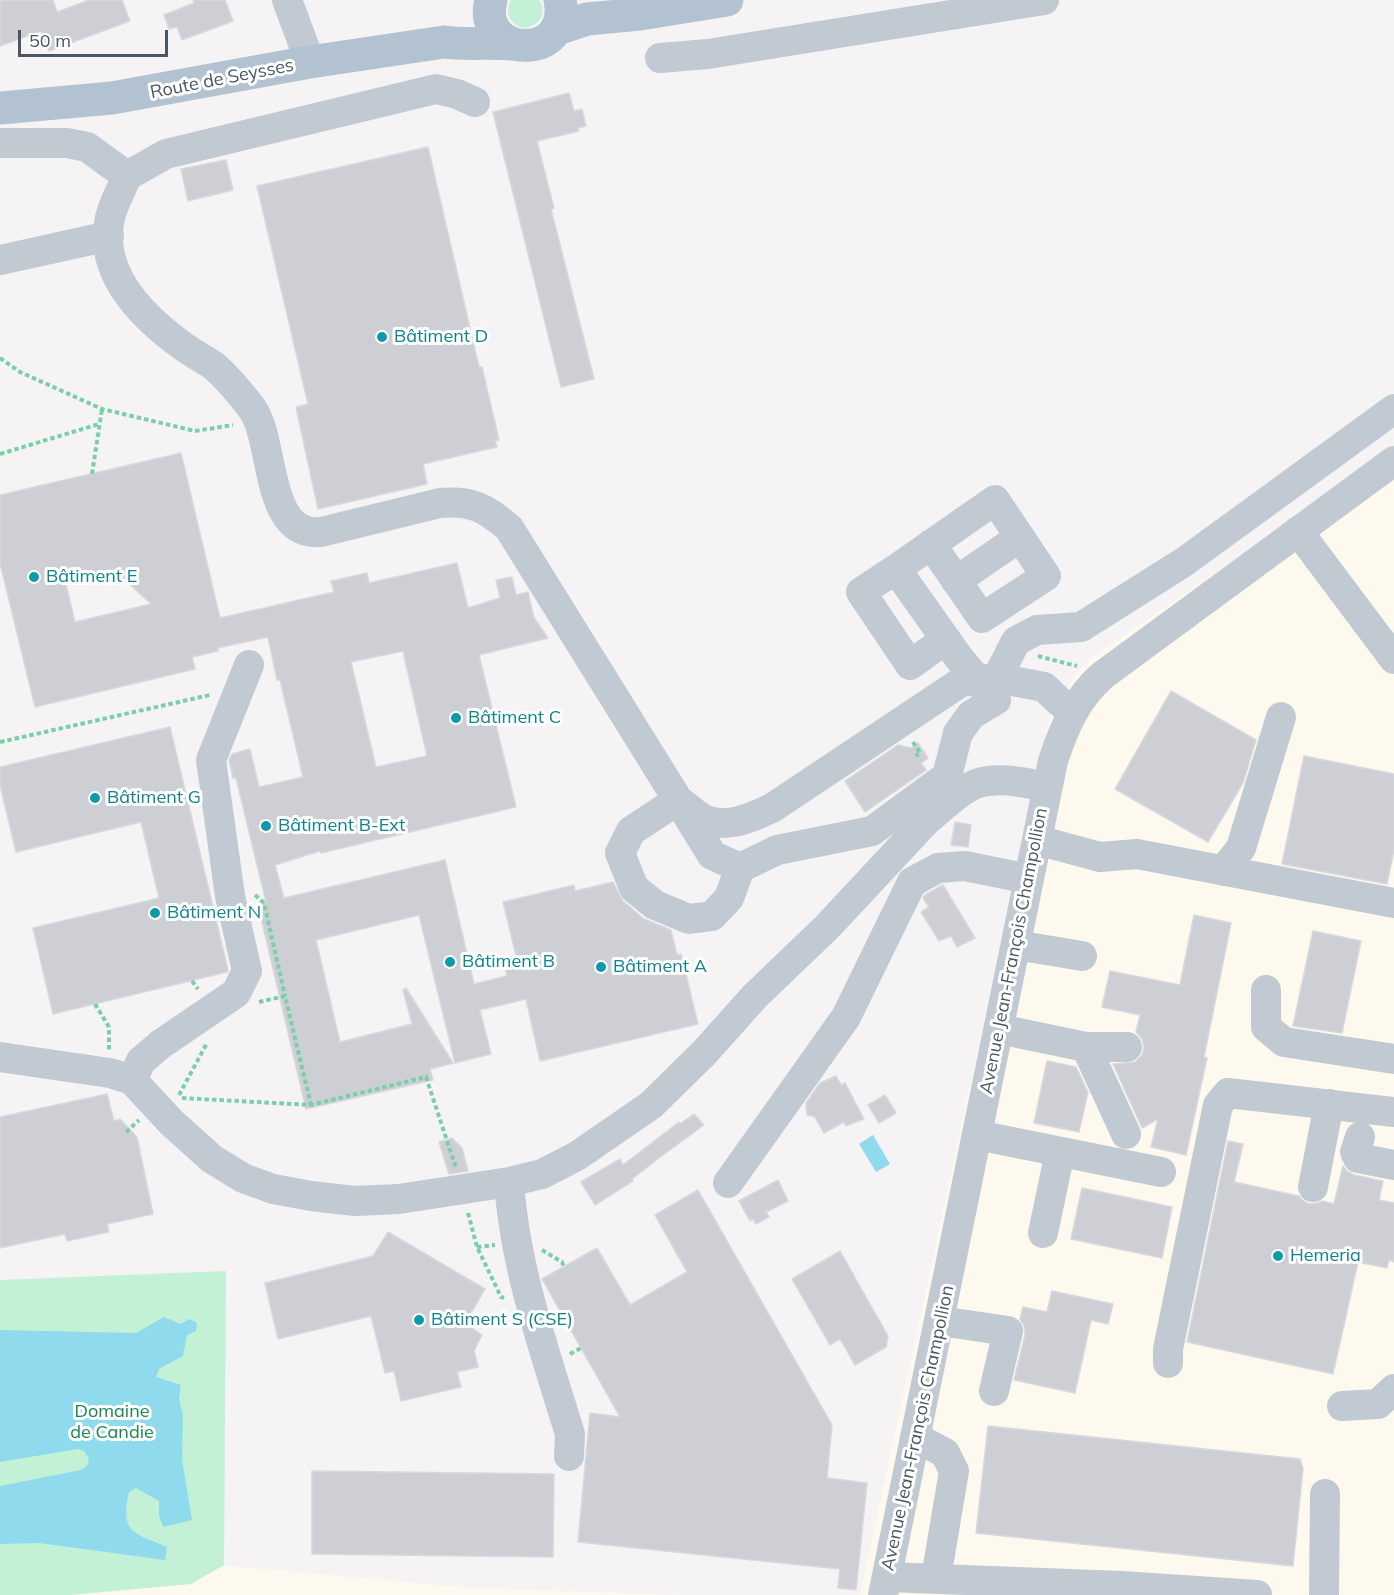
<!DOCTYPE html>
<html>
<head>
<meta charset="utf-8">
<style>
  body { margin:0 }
  #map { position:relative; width:1394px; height:1595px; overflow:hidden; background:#f5f3f3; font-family:Mulish,sans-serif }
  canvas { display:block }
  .scale { position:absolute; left:18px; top:30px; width:150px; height:27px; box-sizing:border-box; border:3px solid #4a5661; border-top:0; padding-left:8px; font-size:18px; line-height:21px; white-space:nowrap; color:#4a5661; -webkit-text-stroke:4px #fff; paint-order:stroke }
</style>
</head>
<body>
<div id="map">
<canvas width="1394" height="1595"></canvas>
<div class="scale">50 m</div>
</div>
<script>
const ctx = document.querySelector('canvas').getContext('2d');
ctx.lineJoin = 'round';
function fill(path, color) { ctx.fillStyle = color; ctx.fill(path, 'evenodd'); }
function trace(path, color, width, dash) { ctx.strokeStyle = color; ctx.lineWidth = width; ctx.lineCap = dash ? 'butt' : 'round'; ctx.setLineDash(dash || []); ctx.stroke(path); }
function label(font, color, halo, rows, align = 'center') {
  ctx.font = font + ' Mulish,sans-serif'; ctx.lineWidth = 6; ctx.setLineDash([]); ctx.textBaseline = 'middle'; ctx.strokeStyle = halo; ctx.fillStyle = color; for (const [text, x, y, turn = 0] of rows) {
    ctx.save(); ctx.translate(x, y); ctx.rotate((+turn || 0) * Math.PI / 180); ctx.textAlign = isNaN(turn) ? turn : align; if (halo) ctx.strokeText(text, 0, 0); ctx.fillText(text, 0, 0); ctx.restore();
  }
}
const commercial = new Path2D(`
  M1394,449v1146h-534l192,-889 35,-45z
  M224,1565l249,23 210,7h-613l121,-11z`);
const green = new Path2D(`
  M511,0h28c9,14 0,26 -15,28 -14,-4 -20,-14 -13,-28z
  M226,1271l-2,294 -33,19 -121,11h-70v-315z`);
const water = new Path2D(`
  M873,1135l17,29 -14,8 -17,-28z
  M164,1317l17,7 8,-5 7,3 1,3 -1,6 -9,4 -4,21 -24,13 -3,8 25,8 -2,13 4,18 -1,43 10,61 -29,7 -4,-12v-14l-23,-13 -7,4c-9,42 4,40 38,55l-2,13 -126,-17 -39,1v-58l81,-16 6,-4 2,-8 -5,-7 -6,-2 -78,13v-132l136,3z`);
const building = new Path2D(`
  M0,0h53l4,12 32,-12h33l8,21 -81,30 -8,-20 -41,15z
  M193,0h32l8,21 -51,19 -5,-13 -8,2 -5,-14 30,-12z
  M569,93l5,18 8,-2 4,17 -8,2 1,3 -42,10 17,67 -3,1 43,170 -33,8 -68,-275z
  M428,147l51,220h3l17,73 -4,1 2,6 -74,17 4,20 -109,25 -22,-102 12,-3 -51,-218z
  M226,160l7,30 -45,11 -7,-32z
  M181,453l39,165 114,-26 -3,-11 36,-8 2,10 88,-20 11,45 32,-10 -4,-18 16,-3 4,18 12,-3 6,26 14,20 -69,17 37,152 -195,46 -1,-2 -45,14 9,33 161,-38 29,124 33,-8 -4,-18 13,-2 -13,-54 71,-17 1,6 38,-9 10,19 21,18 27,11 6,25 4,-1 17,70 -158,37 -14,-62 -46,11 11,44 -36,9 -36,-148 -103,25 24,102 72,-18 -9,-34 3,-2 47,75 -23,6 3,11 -127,29 -48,-204 8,-3 -30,-124h-3l-4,-18 3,-6 18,-5 9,38 44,-10 -23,-97h-3l-9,-43 -50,11v3l-26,6 3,12 -160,38 -35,-144v-68zM113,569l38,35 -76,18 -10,-42zM403,651l24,105 -51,11 -25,-105z
  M1171,691l85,49 -13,43 -35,59 -93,-53z
  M170,727l58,243 -1,2 -174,42 -20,-86 126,-30 -18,-76 -125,30 -16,-67v-18z
  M918,743l10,15 -7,5 5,7 -61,42 -20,-31 53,-36 13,3z
  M1304,756l90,18v76l-7,34 -105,-20z
  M955,822l16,3 -3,22 -17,-2z
  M943,885l32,53 -18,9 -6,-11 -12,5 -18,-29 8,-5 -6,-9 2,-3z
  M1194,915l37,8 -27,134 3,1 -21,97 -35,-8 7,-28 -16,9 -29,-64 22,-2 7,-7 2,-7 -2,-9 -6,-7 4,-17 -38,-8 8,-36 70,14z
  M1313,931l48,10 -19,92 -49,-7z
  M1047,1061l29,6 12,25 -9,40 -45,-9z
  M836,1076l5,9 4,-2 19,36 -18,7 -2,-4 -20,11 -9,-16 -8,-2 -1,-12 14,-20z
  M107,1094l7,27 6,-2 17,18 16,77 -46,10 2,8 -42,9 -2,-7 -65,14v-131z
  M885,1095l11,18 -17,10 -11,-18z
  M694,1114l10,11 -45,33 -27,21 1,2 -38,24 -14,-23 39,-23 3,6 56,-43 1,2z
  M452,1138l10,10 6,23 -19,3 -10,-32z
  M1228,1141l15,3 -9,38 65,14 3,4 7,4 9,-1 4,-2 12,3 9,-38 4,5 7,4 29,6 -4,19 15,3v59l-5,-2 -2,8 -29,-6 -25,112 -146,-32z
  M778,1180l10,21 -22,11 3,5 -13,7 -3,-5 -3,2 -11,-20z
  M1082,1188l90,19 -10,51 -91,-19z
  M698,1190l134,235 -5,53 40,5 -11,107 -18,-2 2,-19 -262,-27 12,-129 30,4 -78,-138 55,-31 33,57 57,-33 -32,-57z
  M388,1232l97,57 -20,34 17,12 -8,16 4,16 -21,5 4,15 -60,14 -7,-30 -9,2 -14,-57 -93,23 -13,-56 108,-27z
  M840,1251l48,85 -2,11 -31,18 -15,-26 -10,6 -38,-66z
  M1052,1291l61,13 -5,20 -17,-4 -16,73 -61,-13 11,-45 -1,-9 -4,-7 3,-12 24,5z
  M988,1426l312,33 3,10 -10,97 -317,-33z
  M312,1471l242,3 -1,83 -241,-3z`);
const path = new Path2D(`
  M0,358l20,14 82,37 93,22 38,-6
  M0,454l99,-30
  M92,474l10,-65
  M1038,656l39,10
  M0,742l210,-47
  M913,742l7,11 -4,3
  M255,895l9,8 21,93
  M192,981l6,8
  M259,1002l26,-6 26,109
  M95,1004l14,23v23
  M179,1095l28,-52
  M182,1098l129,7 115,-28 30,91
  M126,1132l13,-12
  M468,1213l9,34 24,50 3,1
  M477,1247l18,-2
  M542,1250l20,12 2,5
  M570,1354l11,-6`);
const minor = new Path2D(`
  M287,0l23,62
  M660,58l48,-4 336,-54
  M0,143h67l20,4 40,29c-6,15 -16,31 -18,47 -9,54 38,98 78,126 9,6 18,11 27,17 14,12 26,27 37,41 25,32 12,130 70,125l119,-29c31,-3 46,5 69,25l169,272c8,6 16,13 24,18 23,12 49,0 70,-10l189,-126 36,-4 47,9 17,16 12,7
  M127,176l39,-22 270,-65 21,5 18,8
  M0,260l109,-24
  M1298,531l96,128
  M931,544l51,74 64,-42 -51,-76 -99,69 63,89 28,33
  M896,569l-35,23 49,73 36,-26
  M956,581l64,-44
  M997,678l19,-37 21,-11 44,-3 103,-65 210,-153
  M1037,840l63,17 37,-3 257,49
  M740,868l-11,30 -17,18 -23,3 -34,-14 -21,-17 -14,-35 11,-22 47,-31 34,55 28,13 37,-18 95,-19 75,-55 11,-43 13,-18 25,-15
  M1223,871l18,-23 40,-131
  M1016,945l66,11
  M1266,990v37l18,15 110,17
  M999,1029l87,18h41
  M1086,1047l40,87
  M0,1057l110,16 22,7 39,42 41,37 31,19 30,11 38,7 44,5 44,-2 110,-17 33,-8 35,-18 74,-51 53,-52 51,-57 72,-69 99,-106c12,-10 37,-33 50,-37 23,-8 49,-1 71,3
  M132,1080l9,-19 20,-17 75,-51 11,-22 -17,-75 -19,-136 38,-95
  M977,1135l184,37
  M1360,1137l-5,15 3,6 36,7
  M509,1182c6,87 36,170 61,252l-1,22
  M728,1183l118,-166 66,-135 26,-14 27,-2 64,13
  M1313,1187l16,-83
  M1043,1233l17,-81
  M940,1321l68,10 -14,60
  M1168,1363v-14l50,-244 10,-12 166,19
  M1342,1406l36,-2 16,-15
  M915,1437l30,16 9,18 -18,107
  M887,1577l235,9 135,9
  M883,1595l170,-834c11,-33 23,-63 50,-86l291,-214
  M1324,1595l1,-101`);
const major = new Path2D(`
  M491,0c-15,58 81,63 69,0
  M557,29l30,-10 53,-5 87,-14
  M0,108l112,-10 198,-36 134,-20c22,3 45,0 68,2`);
const markers = [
  [382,337,6,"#0f9aa8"],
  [34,577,6,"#0f9aa8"],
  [456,718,6,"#0f9aa8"],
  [95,798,6,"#0f9aa8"],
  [266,826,6,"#0f9aa8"],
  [155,913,6,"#0f9aa8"],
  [450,962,6,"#0f9aa8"],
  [601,967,6,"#0f9aa8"],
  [1278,1256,6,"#0f9aa8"],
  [419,1320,6,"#0f9aa8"]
];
const streetNames = [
  ["Route de Seysses",222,79,-11],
  ["Avenue Jean-François Champollion",1014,951,-79],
  ["Avenue Jean-François Champollion",918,1428,-78]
];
const cultureNames = [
  ["Bâtiment D",394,337],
  ["Bâtiment E",46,577],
  ["Bâtiment C",468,718],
  ["Bâtiment G",107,798],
  ["Bâtiment B-Ext",278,826],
  ["Bâtiment N",167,913],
  ["Bâtiment B",462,962],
  ["Bâtiment A",613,967],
  ["Hemeria",1290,1256],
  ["Bâtiment S (CSE)",431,1320]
];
const parkNames = [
  ["Domaine",112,1412],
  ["de Candie",112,1433]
];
fill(commercial, '#fdf9ef');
fill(green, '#c3f1d5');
fill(water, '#90daee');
fill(building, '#cdcfd5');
trace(building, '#d7d9de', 1.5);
trace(path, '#7ad0a6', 4, [4.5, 3]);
trace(minor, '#c1cad2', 30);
trace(major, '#b3c2d1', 33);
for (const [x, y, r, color] of markers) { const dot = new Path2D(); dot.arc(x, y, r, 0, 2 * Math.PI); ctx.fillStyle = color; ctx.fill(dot); trace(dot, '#fff', 2); }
label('18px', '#4a5661', '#fff', streetNames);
label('18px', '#0d838f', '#fff', cultureNames, 'left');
label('18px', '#17864f', '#fff', parkNames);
</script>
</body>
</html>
